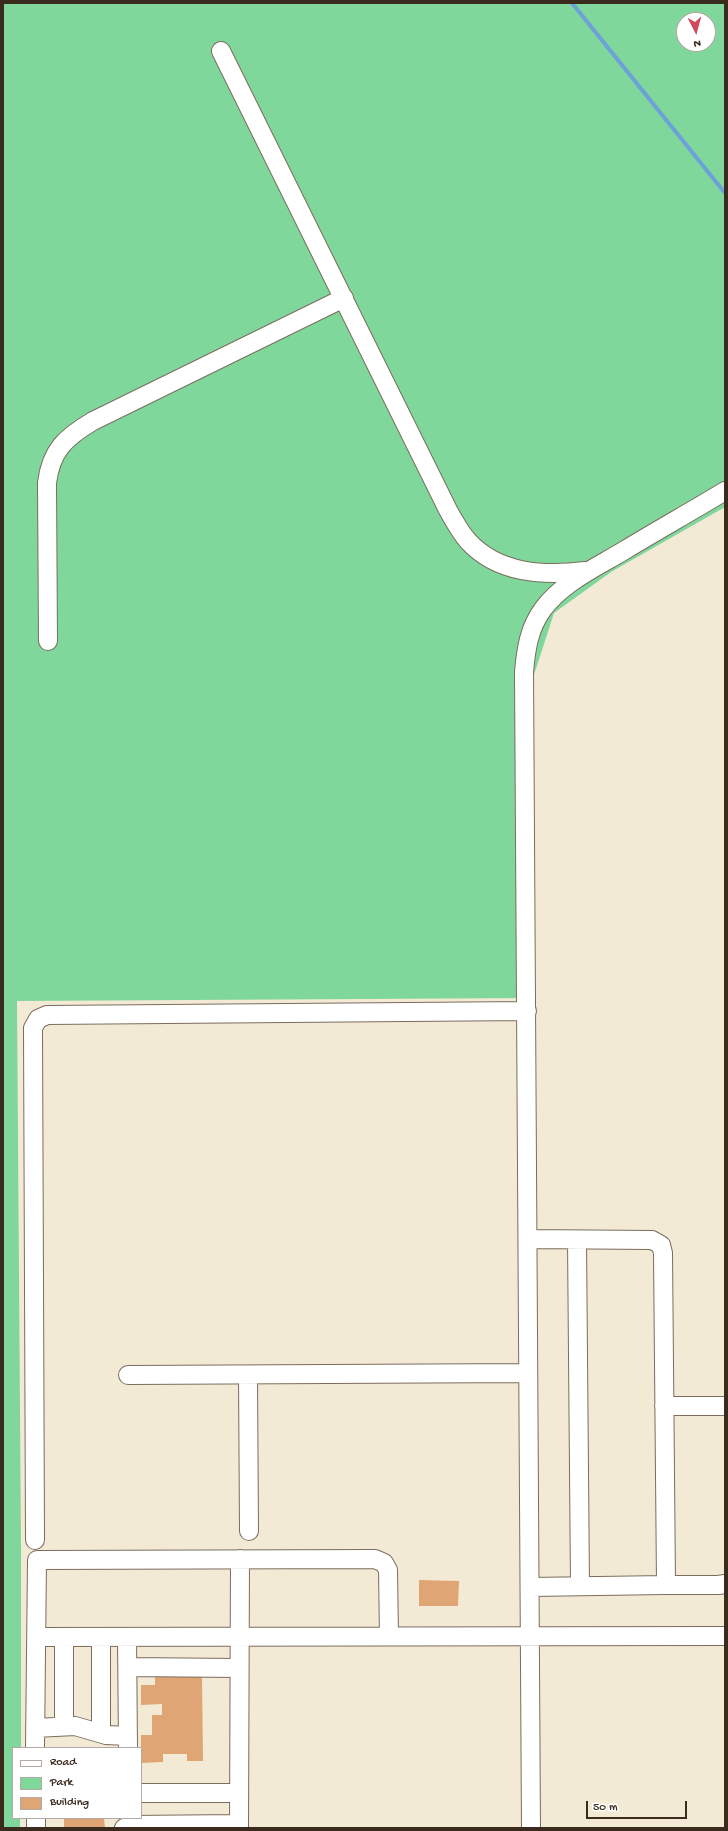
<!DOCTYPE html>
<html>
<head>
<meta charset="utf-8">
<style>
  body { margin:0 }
  #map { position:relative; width:728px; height:1831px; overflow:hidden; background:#f3ead5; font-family:"Gochi Hand",sans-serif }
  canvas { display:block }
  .frame { position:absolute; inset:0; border:4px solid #3b2a1e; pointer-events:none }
  .legend { position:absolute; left:12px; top:1747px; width:130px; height:72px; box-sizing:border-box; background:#fff; border:1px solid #b1aaa5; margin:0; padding:5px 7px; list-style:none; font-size:12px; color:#3b2a1e }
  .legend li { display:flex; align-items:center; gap:8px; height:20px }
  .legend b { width:20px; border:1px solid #b1aaa5 }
  .north { position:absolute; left:676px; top:12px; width:40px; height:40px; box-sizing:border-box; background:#fff; border:1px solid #b1aaa5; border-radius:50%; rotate:174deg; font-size:11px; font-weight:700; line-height:16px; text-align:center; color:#3b2a1e }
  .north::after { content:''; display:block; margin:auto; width:14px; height:18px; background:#d1495b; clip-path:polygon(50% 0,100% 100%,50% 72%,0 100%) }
  .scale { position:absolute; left:586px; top:1801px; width:101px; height:18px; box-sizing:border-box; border:2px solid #3b2a1e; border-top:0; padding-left:5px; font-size:12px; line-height:14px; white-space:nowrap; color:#3b2a1e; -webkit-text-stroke:3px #fff; paint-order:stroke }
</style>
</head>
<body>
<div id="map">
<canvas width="728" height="1831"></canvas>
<div class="frame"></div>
<ul class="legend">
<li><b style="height:5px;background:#fff"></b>Road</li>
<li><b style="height:11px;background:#80d79b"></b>Park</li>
<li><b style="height:11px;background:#dfa574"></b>Building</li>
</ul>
<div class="north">N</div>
<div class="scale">50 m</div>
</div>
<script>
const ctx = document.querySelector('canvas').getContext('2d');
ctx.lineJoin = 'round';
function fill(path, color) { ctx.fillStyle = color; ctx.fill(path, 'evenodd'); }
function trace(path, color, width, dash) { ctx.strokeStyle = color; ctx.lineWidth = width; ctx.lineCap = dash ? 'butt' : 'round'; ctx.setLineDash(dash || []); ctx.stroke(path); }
const green = new Path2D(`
  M3,3h722v504l-114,65 -57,41 -22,68 2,317 -517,3 4,547v200h-8v70h7v10h-17zM684,20h24v24h-24z`);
const stream = new Path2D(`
  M572,3l153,190`);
const building = new Path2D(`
  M419,1580l40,1 -1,25h-39z
  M202,1676l1,85h-16v-7h-24v8l-22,1v-28h11v-20h10v-11l-21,1v-20h14v-8z
  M64,1818h40l1,10h-41z`);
const minor = new Path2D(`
  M221,51l227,459c6,11 12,22 20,31 30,33 76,35 117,30
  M48,641l-1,-158c4,-33 19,-46 46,-62l251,-123
  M528,1239l124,1 9,5 2,8 3,332 -136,2
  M577,1240l3,346
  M128,1375l400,-2
  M248,1375l1,156
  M664,1406h61
  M35,1540l-2,-512 5,-9 9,-4 480,-4
  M666,1585h52l7,-1
  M37,1637l688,-1
  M101,1637v96
  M127,1637l1,111
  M128,1667l111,1
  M64,1725v-88
  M35,1728l40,-2 31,9 22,1
  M35,1748l2,-188 338,-1 9,4 4,7 1,66
  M141,1793h98
  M36,1818v10
  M124,1828l6,-3 109,-1
  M239,1828l1,-269
  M531,1828l-7,-1156c2,-23 5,-44 19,-63 20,-27 54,-42 82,-59 33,-20 67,-39 100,-59`);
fill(green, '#80d79b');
trace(stream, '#6ca1d9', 4);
fill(building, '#dfa574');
trace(minor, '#7b6d5e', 20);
trace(minor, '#fff', 18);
</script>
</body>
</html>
